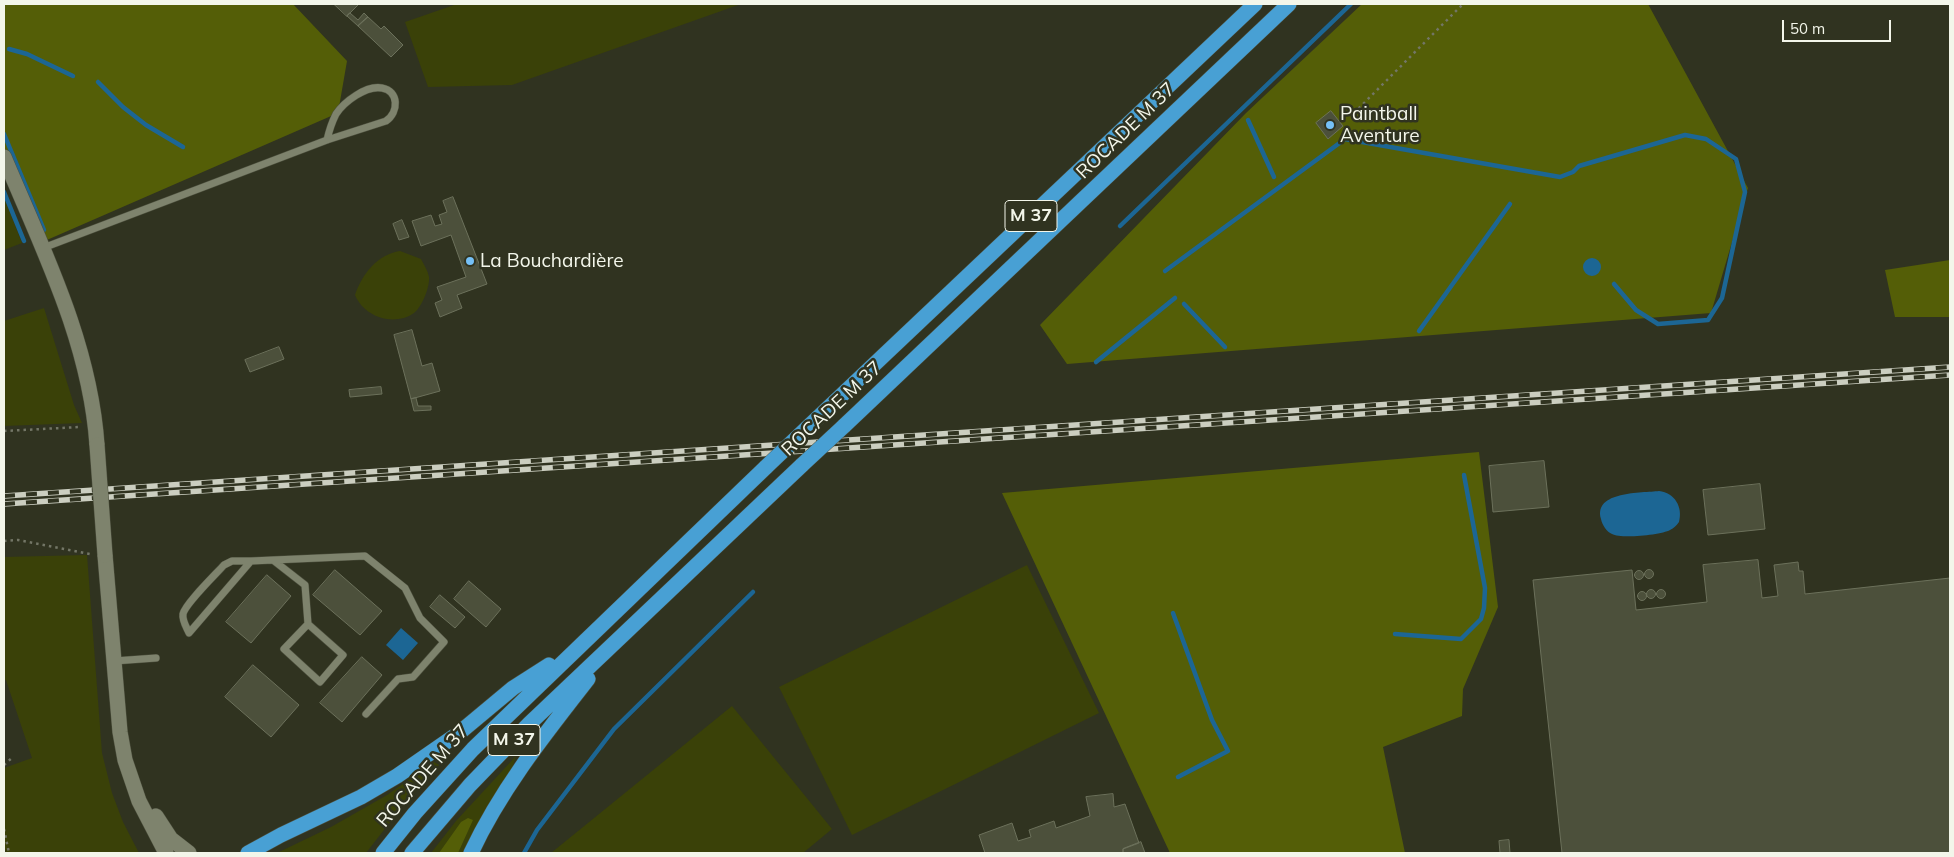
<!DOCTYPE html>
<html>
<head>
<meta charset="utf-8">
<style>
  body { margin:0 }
  #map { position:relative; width:1954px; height:857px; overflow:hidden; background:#303320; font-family:Mulish,sans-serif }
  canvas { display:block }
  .frame { position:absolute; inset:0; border:5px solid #f3f6ea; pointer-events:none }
  .scale { position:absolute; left:1782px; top:20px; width:109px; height:22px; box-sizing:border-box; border:2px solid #f3f6ea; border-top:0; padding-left:6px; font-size:15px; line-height:18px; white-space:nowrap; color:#f3f6ea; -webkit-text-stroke:4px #303320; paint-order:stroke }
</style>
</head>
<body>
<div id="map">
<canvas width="1954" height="857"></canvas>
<div class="frame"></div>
<div class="scale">50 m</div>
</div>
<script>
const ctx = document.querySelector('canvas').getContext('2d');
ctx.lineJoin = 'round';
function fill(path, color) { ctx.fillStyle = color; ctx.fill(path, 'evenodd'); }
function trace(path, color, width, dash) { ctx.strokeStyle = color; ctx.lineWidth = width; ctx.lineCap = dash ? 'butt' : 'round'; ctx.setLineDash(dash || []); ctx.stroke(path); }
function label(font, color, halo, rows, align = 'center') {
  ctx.font = font + ' Mulish,sans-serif'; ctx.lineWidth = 5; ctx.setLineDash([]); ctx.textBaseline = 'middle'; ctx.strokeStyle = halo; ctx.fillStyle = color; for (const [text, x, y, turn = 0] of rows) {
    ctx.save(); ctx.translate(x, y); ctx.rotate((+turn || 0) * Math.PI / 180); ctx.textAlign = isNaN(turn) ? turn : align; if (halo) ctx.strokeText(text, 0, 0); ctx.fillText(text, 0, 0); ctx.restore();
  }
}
const green = new Path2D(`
  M457,4h284l-229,81 -84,2 -23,-65z
  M4,197l18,46 -18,7z
  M400,251l21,8c3,6 7,12 8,18 1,10 -7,30 -15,36 -20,14 -50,4 -59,-18 7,-21 23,-41 45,-44z
  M44,308l30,97 8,18 -78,3v-105z
  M87,555l15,198 10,40 11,29 16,31h-133l-2,-8v-77l28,-10 -26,-78h-2v-123z
  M1027,565l72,148 -247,122 -73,-148z
  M732,706l100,123 -29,24h-252z
  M516,756l-4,13 -47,84h-34l25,-32z
  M434,762l5,3 -2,3 -32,35 -39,50h-89l54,-26 56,-32z`);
const forest = new Path2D(`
  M4,4h289l54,57 -9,52 -298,130 -36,-86z
  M1362,4h286l100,184 -37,125 -644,51 -27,-39 206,-212z
  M1950,260v57h-55l-10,-47z
  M1479,452l19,155 -35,82 -1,27 -79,31 22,106h-235l-168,-360z
  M468,818l5,2 -15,33h-19l22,-31z`);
const water = new Path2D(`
  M1583 267a9 9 0 1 1 18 0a9 9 0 1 1-18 0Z
  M1659,491c16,2 24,16 20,31 -3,4 -5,6 -9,8 -9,5 -49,9 -58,4 -5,-2 -10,-9 -11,-15 -8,-28 41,-26 58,-28z
  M401,628l17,15 -15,17 -17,-15z`);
const stream = new Path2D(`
  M9,49l18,5 46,22
  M98,82l25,25 23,18 37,22
  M1248,120l26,57
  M4,134l40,96
  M4,192l20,49
  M1120,226l231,-222
  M1165,271l180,-132 215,38 13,-5 6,-6 106,-31 21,4 30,20 9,33 -23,106 -14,22 -50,4 -22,-14 -22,-26
  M1184,304l41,43
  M1419,331l91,-127
  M1096,362l79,-64
  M1173,613l39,107 16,31 -50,26
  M1395,634l66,5 20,-20 3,-11 1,-20 -21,-113
  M524,853l13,-23 77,-101 139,-137`);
const building = new Path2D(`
  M334,4h25l-12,12z
  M350,13l8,7 6,-7 4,4 -10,9 -11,-10z
  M368,17l13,12 3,-3 19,19 -12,12 -33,-31z
  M1331,111l12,15 -15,13 -12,-16z
  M453,197l34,87 -30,11 5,13 -22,9 -5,-14 7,-3 -5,-13 29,-10 -15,-42 -30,11 -9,-25 19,-6 4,11 7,-2 -3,-9 8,-3 -4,-11z
  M402,220l7,17 -10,3 -6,-16z
  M412,330l10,36 10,-3 8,28 -29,8 -17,-64z
  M279,347l5,12 -34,13 -5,-12z
  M381,387l1,7 -32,3 -1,-7z
  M416,398l2,8h13v4l-17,1 -3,-12z
  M1544,461l5,46 -56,5 -4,-46z
  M1760,484l5,45 -57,6 -5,-45z
  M1758,560l4,38 16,-2 -4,-31 24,-3 1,9h4l2,23 145,-16v275h-388l-29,-273 99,-10 4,40 71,-8 -4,-37z
  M1644.5 574a4.5 4.5 0 1 1 9 0a4.5 4.5 0 1 1-9 0Z
  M335,570l47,41 -22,24 -47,-40z
  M1634.5 575a4.5 4.5 0 1 1 9 0a4.5 4.5 0 1 1-9 0Z
  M267,575l24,21 -40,47 -25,-21z
  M469,581l32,28 -15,18 -32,-28z
  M1646.5 594a4.5 4.5 0 1 1 9 0a4.5 4.5 0 1 1-9 0Z
  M1656.5 594a4.5 4.5 0 1 1 9 0a4.5 4.5 0 1 1-9 0Z
  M1637.5 596a4.5 4.5 0 1 1 9 0a4.5 4.5 0 1 1-9 0Z
  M440,595l25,22 -10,11 -25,-21z
  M362,657l20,18 -40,47 -22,-19z
  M253,665l46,40 -28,32 -46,-40z
  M1113,794l1,13 11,-3 14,39 -16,6v4h-139h1l-6,-18 33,-12 6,18 13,-4 -2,-7 25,-9 2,7 34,-12 -4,-19z
  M1509,840l1,13h-10l-1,-12z
  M1141,842l4,11h-22v-4z`);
const path = new Path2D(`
  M1354,113l109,-109
  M4,431l76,-4
  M4,541l14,-1 72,14
  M4,765l9,-8
  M4,829l5,24`);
const service = new Path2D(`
  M43,248l284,-108 59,-19c13,-9 13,-30 -4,-33 -16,-3 -38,14 -46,26 -4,8 -7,17 -9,26
  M273,560l92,-4 40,32 15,30 24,24 -31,35 -15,2 -32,35
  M251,561h-19l-8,4c-8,9 -39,39 -41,49 -1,7 4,14 6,19l62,-72 22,-1 32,25 3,39 -24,25 36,33 23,-27 -35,-31
  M114,661l42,-3`);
const tertiary = new Path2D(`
  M4,157c39,93 86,186 93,288
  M105,555l15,177 5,28 14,41 27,52
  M156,816l15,23 18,14`);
const trunk = new Path2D(`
  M844,426l445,-422
  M807,428l448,-424
  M248,853l33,-18 80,-38 36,-21 62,-43 54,-45 36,-23
  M383,853l32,-40 58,-64 293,-282
  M412,853l58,-68 59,-61 273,-259
  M471,853c30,-64 74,-119 117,-174`);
const rail = new Path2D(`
  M4,496l1946,-129
  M4,504l1946,-129`);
const tertiaryBridge = new Path2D(`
  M97,445l8,110`);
const trunkBridge = new Path2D(`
  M802,465l42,-39
  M766,467l41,-39`);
const markers = [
  [1330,125,5,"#75c0f6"],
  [470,261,5,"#75c0f6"]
];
const shields = [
  [1031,216,52],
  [514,740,52]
];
const shieldNames = [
  ["M 37",1031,216],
  ["M 37",514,740]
];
const poiNames = [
  ["Paintball",1340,114],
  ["Aventure",1340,136],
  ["La Bouchardière",480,261]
];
const streetNames = [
  ["ROCADE M 37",1126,131,-44],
  ["ROCADE M 37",832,409,-43],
  ["ROCADE M 37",423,776,-49]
];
fill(green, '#3a4108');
fill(forest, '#545e07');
fill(water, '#1c6694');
trace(stream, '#1c6694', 4.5);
fill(building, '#4c503b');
trace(building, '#6c715b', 1);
trace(service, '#4d503e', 8);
trace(tertiary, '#4d503e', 16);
trace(trunk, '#4d503e', 16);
trace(path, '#737666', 2.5, [2.5, 4]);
trace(service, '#7e836d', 7);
trace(tertiary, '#7e836d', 15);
trace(trunk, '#48a0d4', 15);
trace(rail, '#cbcec0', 5.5);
trace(rail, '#303320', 4, [11]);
trace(tertiaryBridge, '#4d503e', 16, []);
trace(trunkBridge, '#4d503e', 16, []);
trace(tertiaryBridge, '#7e836d', 15);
trace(trunkBridge, '#48a0d4', 15);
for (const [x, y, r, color] of markers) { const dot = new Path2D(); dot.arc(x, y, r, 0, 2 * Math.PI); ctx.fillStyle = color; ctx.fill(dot); trace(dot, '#303320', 2); }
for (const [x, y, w] of shields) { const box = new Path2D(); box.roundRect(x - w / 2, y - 15.5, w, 31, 4); ctx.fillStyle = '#303320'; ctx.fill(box); trace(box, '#f3f6ea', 1); }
label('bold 18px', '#f3f6ea', null, shieldNames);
label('19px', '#f3f6ea', '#303320', poiNames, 'left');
label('19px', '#f3f6ea', '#303320', streetNames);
</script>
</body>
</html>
